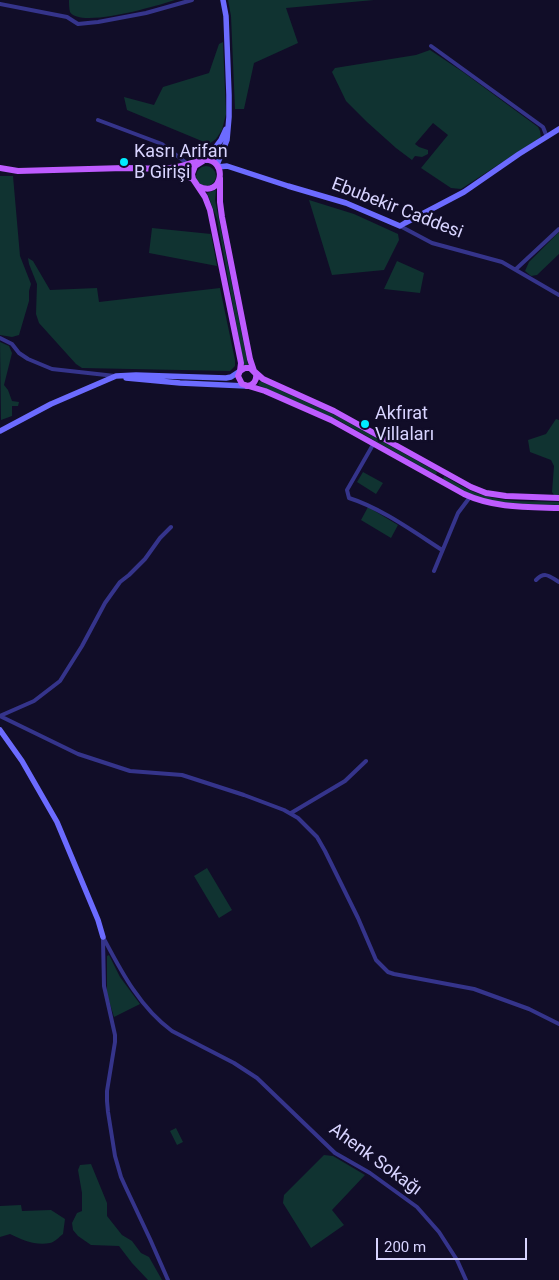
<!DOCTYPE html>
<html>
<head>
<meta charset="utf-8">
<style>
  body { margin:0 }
  #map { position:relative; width:559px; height:1280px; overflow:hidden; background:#110d28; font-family:Roboto,sans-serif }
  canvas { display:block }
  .scale { position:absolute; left:376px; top:1238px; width:151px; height:22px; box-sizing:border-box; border:2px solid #d8d4ff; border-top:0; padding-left:6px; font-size:15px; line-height:18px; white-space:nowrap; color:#d8d4ff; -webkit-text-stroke:4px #110d28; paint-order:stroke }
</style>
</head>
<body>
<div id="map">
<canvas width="559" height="1280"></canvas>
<div class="scale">200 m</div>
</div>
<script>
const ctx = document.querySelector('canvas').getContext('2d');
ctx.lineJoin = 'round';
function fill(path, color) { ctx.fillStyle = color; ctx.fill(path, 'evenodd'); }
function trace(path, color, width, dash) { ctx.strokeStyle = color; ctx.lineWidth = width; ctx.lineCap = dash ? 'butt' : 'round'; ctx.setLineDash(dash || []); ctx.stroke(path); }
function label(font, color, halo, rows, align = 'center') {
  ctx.font = font + ' Roboto,sans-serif'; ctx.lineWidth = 5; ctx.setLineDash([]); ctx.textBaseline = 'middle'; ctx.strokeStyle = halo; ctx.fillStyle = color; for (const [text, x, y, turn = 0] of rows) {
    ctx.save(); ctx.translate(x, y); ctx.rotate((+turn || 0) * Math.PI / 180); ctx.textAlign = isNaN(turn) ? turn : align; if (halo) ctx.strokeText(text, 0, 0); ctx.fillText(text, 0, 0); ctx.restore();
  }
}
const green = new Path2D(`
  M69,0h106c-15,5 -95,29 -105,12 -1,-3 -1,-9 -1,-12z
  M228,0h146l-88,8 12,35 -44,20 -10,46h-9l-4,-93z
  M223,42l3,72 -4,16 -6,9 -7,5 -82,-34 -3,-13 30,8 9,-18 46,-14 10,-29z
  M430,50l33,22 75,55 2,4 1,6 -3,2 -77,50 -10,-1 -30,-20 27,-33 -15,-12 -18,21 4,3 9,3v4l-6,3 -7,-1 -3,4 -16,-12 -29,-26 -21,-21 -14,-29 3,-4 81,-13z
  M196 176a10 10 0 1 1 20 0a10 10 0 1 1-20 0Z
  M0,176h13l7,80 11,28 -2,7v10l-10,34 -7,2 -12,-2z
  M216,190l-1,10 33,165 -4,1 -27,-147 -10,-26z
  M309,200l45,14 44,20 1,6 -15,30 -52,5z
  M152,228l59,6 6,32 -68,-13z
  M559,232v22l-22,21 -6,1 -6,-5 4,-9z
  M28,258l5,3 17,29 47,-2 2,14 121,-14 15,72v6l-5,5 -148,-3 -6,-4 -37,-41 -3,-9 1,-30 -8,-20z
  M397,261l27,12 -4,20 -36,-4z
  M0,342l9,4 3,7 -8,32 4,5 4,11 7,1 -1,4h-6v10l-11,4z
  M260,381l77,35 100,56 -1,3 -98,-55 -80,-35z
  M556,419l3,1v75h-5l-2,-3 2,-26 -3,-6 -21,-8 -2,-12 18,-6z
  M363,472l20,11 -7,11 -19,-12z
  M444,476c12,7 25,15 38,19 24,8 52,6 77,7v3c-26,-1 -53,0 -78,-7 -14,-4 -26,-12 -38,-19z
  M368,507l30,18 -7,13 -30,-18z
  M207,868l25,42 -13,8 -25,-42z
  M109,955l11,22 20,27 -26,13 -7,-23v-38z
  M176,1128l7,14 -6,3 -7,-14z
  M324,1155l9,1 32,19 -33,35 12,15 -33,23 -28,-45 1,-8z
  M91,1164l16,39v13l15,19 10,6 9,12 8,4 13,23h-14l-16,-17 -13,-17 -28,-1 -13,-9 -5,-6 -1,-7 5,-10 5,-2v-18l-4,-23 2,-5z
  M21,1205l1,6 29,-1 14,9 -2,15c-4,3 -8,8 -13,9 -14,3 -28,-3 -40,-9l-10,3v-31z`);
const street = new Path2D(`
  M0,4l67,13 11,7 20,-2 48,-9 46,-13
  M431,46l112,81 4,10
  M98,120l64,24 27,21
  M400,226l32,17 70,19 57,33
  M516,269l43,-40
  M0,338l12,6 7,9 9,6 24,10 63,7
  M374,443l-27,47 2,8c32,10 65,34 93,52
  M434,571l24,-58 12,-16
  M536,580c9,-9 13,-4 23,2
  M0,716l78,38 52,17 52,4 62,20 40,15 14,8 19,19 8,14 33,67 18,42 12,12 6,2 80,15 55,20 30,15
  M0,716l34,-15 26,-20 22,-35 23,-43 15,-21 9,-7 16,-16 15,-21 11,-11
  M291,813l54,-32 21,-20
  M103,937c18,34 37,71 69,94l62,32 23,15 78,75 35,20 47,34 22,25 18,28 9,20
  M103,940l1,46 11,49v7l-8,49v10l1,11 7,44 6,21 5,11 24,51 18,41`);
const secondary = new Path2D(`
  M206,160l15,-20 5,-11
  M217,165l10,-25 2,-23v-22l-3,-79 -3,-16
  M218,167l9,-1 61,20 58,17 54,23 5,-3 59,-31 55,-38 40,-25
  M126,378l54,5 66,3
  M0,431l51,-27 65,-28 20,-1 90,3 5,-1 9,-6
  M0,730l22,31 35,61 41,98 5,17`);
const primary = new Path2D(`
  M203,161l-8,5 -3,8 1,5 12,18 5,13 31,153 -1,8 -2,5 4,8 23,7 66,29 133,74c30,14 62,13 95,14
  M0,168l18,3c35,-1 71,-2 106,-3 15,0 31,1 46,0 12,-1 22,-6 33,-8 26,-3 20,40 -5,26
  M170,169l23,10
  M220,178v24l2,15 28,142 4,12 9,8 71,32 137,76 15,6 20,3 53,2
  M240,371l5,-3h5l6,6c1,6 -2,11 -9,12`);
const markers = [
  [124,162,5,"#00ecff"],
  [365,424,5,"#00ecff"]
];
const poiNames = [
  ["Kasrı Arifan",134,152],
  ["B Girişi",134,173],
  ["Akfırat",375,414],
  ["Villaları",375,435]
];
const streetNames = [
  ["Ebubekir Caddesi",397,209,21],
  ["Ahenk Sokağı",375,1160,36]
];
fill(green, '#103331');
trace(street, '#35348b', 4);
trace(secondary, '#6c6bff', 5.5);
trace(primary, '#be5bff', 6);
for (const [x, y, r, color] of markers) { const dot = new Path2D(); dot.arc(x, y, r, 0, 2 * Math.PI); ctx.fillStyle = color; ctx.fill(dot); trace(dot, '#110d28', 2); }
label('18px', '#d8d4ff', '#110d28', poiNames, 'left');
label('18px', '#d8d4ff', '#110d28', streetNames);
</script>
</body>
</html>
